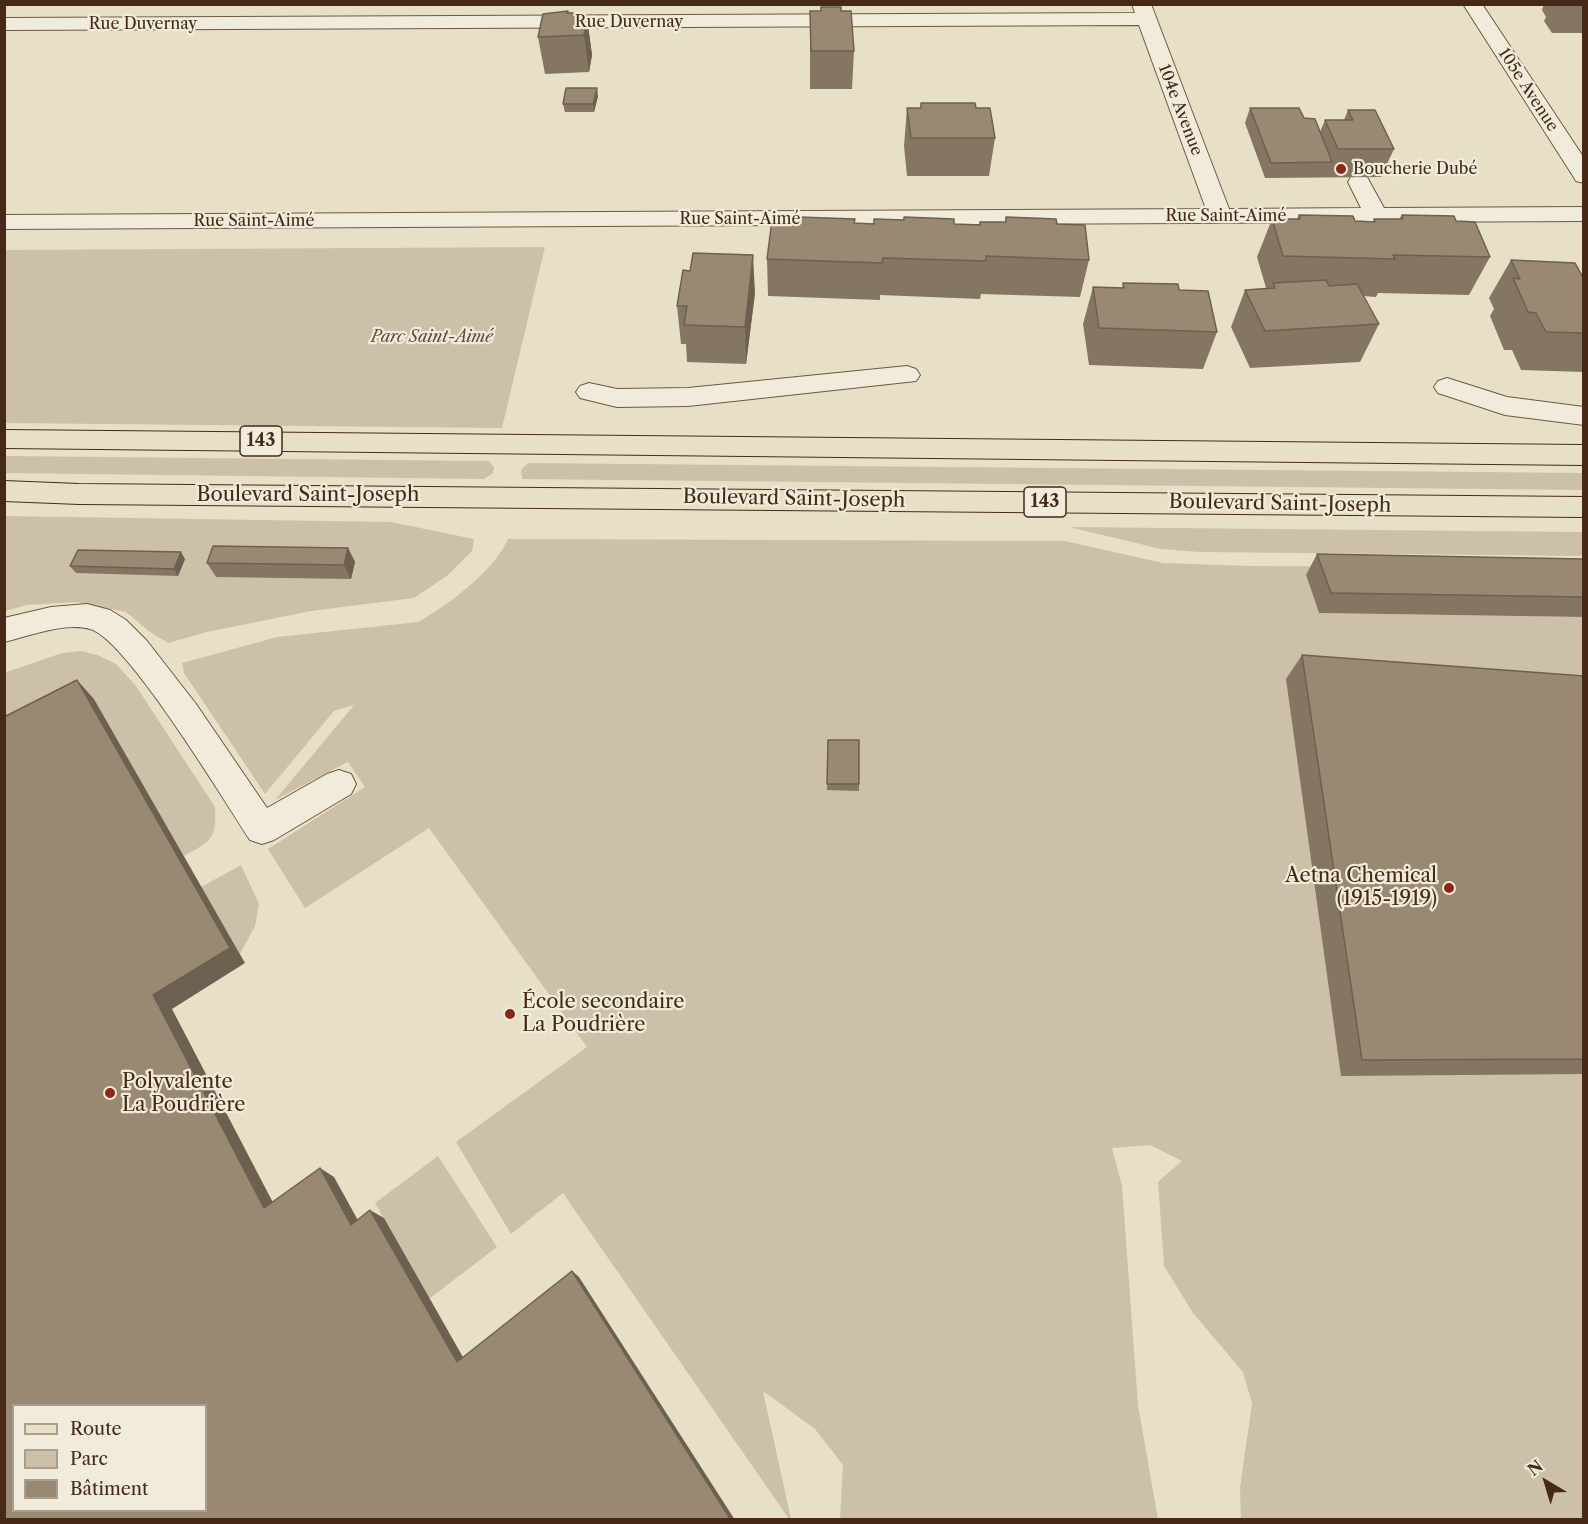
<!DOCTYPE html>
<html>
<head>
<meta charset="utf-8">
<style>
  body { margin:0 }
  #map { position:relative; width:1588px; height:1524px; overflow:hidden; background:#e8e0c6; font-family:"Libre Caslon Text",serif }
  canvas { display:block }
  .frame { position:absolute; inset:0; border:6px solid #462a17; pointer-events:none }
  .legend { position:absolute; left:12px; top:1404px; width:195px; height:108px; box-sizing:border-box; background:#f0ebda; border:2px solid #ac9e8c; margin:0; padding:8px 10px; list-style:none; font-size:18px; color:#462a17 }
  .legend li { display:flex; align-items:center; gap:12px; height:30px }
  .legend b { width:30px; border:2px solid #ac9e8c }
  .north { position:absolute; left:1516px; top:1452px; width:60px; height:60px; -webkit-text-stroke:4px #f0ebda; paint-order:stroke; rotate:322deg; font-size:16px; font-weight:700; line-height:24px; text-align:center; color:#462a17 }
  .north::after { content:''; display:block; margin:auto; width:21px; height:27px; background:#462a17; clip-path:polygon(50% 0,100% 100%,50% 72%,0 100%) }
</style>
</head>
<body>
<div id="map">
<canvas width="1588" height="1524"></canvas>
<div class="frame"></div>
<ul class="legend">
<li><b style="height:8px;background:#e8e0c6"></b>Route</li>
<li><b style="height:16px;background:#ccc1a8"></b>Parc</li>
<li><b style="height:16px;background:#9a8972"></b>Bâtiment</li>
</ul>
<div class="north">N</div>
</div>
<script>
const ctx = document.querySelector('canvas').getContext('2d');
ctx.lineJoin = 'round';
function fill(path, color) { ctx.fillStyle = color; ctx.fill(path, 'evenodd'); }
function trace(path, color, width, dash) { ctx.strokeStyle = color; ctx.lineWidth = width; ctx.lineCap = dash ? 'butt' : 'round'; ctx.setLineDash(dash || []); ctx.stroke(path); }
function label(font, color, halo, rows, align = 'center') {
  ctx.font = font + ' "Libre Caslon Text",serif'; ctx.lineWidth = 4.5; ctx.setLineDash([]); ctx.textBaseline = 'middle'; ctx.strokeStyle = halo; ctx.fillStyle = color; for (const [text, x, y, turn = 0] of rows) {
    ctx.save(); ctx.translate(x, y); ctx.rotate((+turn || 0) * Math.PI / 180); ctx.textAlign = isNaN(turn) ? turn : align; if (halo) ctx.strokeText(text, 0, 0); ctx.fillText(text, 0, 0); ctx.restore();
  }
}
const green = new Path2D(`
  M545,247l-43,181 -497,-5v-173z
  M5,456l484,5 5,6 -1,6 -9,6 -479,-6z
  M528,463l1055,10 1,17 -1062,-11 -1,-9z
  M4,516l387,6 83,17 -2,12 -24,24 -34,23 -103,13 -104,21 -39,11 -18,-11 -24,-20 -49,-10 -50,3 -22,6z
  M1069,527l514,5v24l-384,-4 -38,-3z
  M508,539l557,2 98,22 89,3 331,2 -277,7 13,38 264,4v902h-342l-1,-32 12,-83 -9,-32 -50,-59 -29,-47 -6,-84 24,-21 -32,-16 -38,3 10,38 16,219 20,114h-318l3,-54 -28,-36 -52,-38 28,128h-2l-226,-326 -52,41 -55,-92 131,-95 -158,-219 -124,80 -37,-59 97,-62 -17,-25 -73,38 79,-95 -20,6 -69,83 -81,-121 -2,-10 95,-26 141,-15c29,-16 77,-52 90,-83z
  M81,651l16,4 19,9 20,22 79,121c2,32 -4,34 -31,49l-90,-157 -89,35 -1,-61 58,-20z
  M241,865l18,39 -4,22 -15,28 -39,-67z
  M438,1156l59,91 -68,52 -54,-96z`);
const minor = new Path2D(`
  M1132,4h19l78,205 132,-1 -13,-26 3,-5 8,-2 8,2 17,31 200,-1v14l-1580,8v-14l1202,-6 -67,-184 -1135,5v-12l1131,-5z
  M1463,4h19l102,154v25l-8,-2 -3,-5z
  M907,366l9,3 4,6 -4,6 -228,25 -71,1 -37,-9 -4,-6 4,-6 9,-3 28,6 71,-1z
  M1447,378l60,19 77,10v18l-79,-10 -67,-22 -4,-6 4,-6z
  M87,604l23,6 16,10 21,21 49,63 71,104 60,-34 12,-4 12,4 5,10 -5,10 -77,46 -12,4 -12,-4c-25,-38 -124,-202 -160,-211 -26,-7 -60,7 -86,13v-24l47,-11z`);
const major = new Path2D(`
  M4,430l1580,15v20l-1580,-17z
  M4,481l75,3 1505,13v20l-1505,-13 -75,-3z`);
const wall = new Path2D(`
  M1544,4h40v29h-32l-8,-12 2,-4 -4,-7z
  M568,11l1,2 11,5h7l5,37 -3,17 -44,2 -7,-37z
  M810,11h31l13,40 -2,38h-42z
  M598,96l-4,16h-29l-2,-8z
  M907,108h69l19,30 -6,38h-82l-3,-30z
  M1250,108l54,10 16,14 5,-12h19l4,-10 46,39 -13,28 -116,1 -20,-55z
  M1299,215l56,6 18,1 1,-3h25l3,-4 54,6 34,36 -21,38 -91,-2 -2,4 -13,-1 16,28 -19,38 -110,6 -19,-41 14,-37 21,-2 -9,-31 15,-38h25z
  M1006,217l51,7 32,36 -9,37 -99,-3 -1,5 -100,-4v5l-112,-4 -1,-37 88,-36 124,2 1,-3h25z
  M1511,260l73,19v93l-63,-2 -9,-20h-8l-14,-34 4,-7 -5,-11z
  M1123,283l56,7 38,42 -14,37 -114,-4 -6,-41 10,-37 29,1z
  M755,293l-9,71 -59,-2 -1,-18h-5l-4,-38z
  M348,548l7,14 -4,17 -135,-2 -9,-14z
  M1317,554l267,5v58l-265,-4 -13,-38z
  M185,559l-7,17 -102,-3 -6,-7z
  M1302,655l282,21v398l-243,2 -55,-397z
  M828,740l31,44v7l-32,-1z`);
const shadedWall = new Path2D(`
  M587,18l5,37 -3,17 -5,-37z
  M597,88l1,8 -4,16 -1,-8z
  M753,255l2,38 -9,71 -1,-37z
  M348,548l7,14 -4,17 -7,-14z
  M181,552l4,7 -7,17 -4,-7z
  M77,680l17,19 151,264 -73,46 108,207 -16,-8 -111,-213z
  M320,1168l14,9 31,56 -14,-8z
  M370,1210l14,8 84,148 -11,-4z
  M572,1271l7,6 156,243h-4z`);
const building = new Path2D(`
  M821,7h20v4h10l3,40h-43l-1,-40h11z
  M568,11l-1,2h12l-1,5h9l-3,17 -46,2 5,-23z
  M566,88h31l-4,16h-30z
  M921,103h54l1,5h14l5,30h-84l-4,-30h14z
  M1250,108h49l5,10 11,1 17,43 -61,1z
  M1348,110h27l19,39h-56l-13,-29h28z
  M1299,215l54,1 2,5 20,1 -1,-3h29l-1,-4 52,1 2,5 19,1 15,35 -97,-2 2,4 -112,-3 -11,-37h28z
  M799,217l56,2 -1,4 20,1v-5l30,1v-3l50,2v5l26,1v-3h26v-5l50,2 1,5 28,1 4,35 -103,-4v5l-103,-3 -1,5 -115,-4 5,-39 27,1z
  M693,253l60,2 -8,72 -61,-2 3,-19h-10l6,-36 7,1z
  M1511,260l64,3 9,16v54l-38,-1 -10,-19 -8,-1 -15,-34 7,1z
  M1326,280l3,6 28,-2 22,40 -114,7 -20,-41 30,-2 -2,-5z
  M1123,283l55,1 1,6 29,1 9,41 -118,-4 -6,-41 31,1z
  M213,546l135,2 -4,17 -137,-2z
  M78,550l103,2 -7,17 -104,-3z
  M1317,554l267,5v38l-253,-4z
  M1302,655l282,21v383l-222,1z
  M77,680l153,268 -77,47 111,213 56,-40 31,57 19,-15 87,152 115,-91 159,249h-727v-803zM14,1406h192v104h-192z
  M828,740h31v44h-32z`);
const markers = [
  [1341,169,6,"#8f2418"],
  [1449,888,6,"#8f2418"],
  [510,1014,6,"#8f2418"],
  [110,1093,6,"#8f2418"]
];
const farStreetnames = [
  ["Rue Duvernay",629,22],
  ["Rue Duvernay",143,24],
  ["105e Avenue",1528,90,57],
  ["104e Avenue",1180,110,69],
  ["Rue Saint-Aimé",1226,216],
  ["Rue Saint-Aimé",740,219],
  ["Rue Saint-Aimé",254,221]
];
const farPoinames = [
  ["Boucherie Dubé",1353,169]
];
const farParknames = [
  ["Parc Saint-Aimé",432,337]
];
const shields = [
  [261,441,42],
  [1045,502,42]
];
const shieldNames = [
  ["143",261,441],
  ["143",1045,502]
];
const streetNames = [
  ["Boulevard Saint-Joseph",308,495],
  ["Boulevard Saint-Joseph",794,499,1],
  ["Boulevard Saint-Joseph",1280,504,1]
];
const poiNames = [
  ["Aetna Chemical",1437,876,"right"],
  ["(1915-1919)",1437,899,"right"],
  ["École secondaire",522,1002],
  ["La Poudrière",522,1025],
  ["Polyvalente",122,1082],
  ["La Poudrière",122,1105]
];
fill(green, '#ccc1a8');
trace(minor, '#6e5843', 2);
trace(major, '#462a17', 2);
fill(minor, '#f0ebda');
fill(major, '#e8e0c6');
fill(wall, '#847662');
fill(shadedWall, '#6c6050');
fill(building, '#9a8972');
trace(building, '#6c6050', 1.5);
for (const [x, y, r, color] of markers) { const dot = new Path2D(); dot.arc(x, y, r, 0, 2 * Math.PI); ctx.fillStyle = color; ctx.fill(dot); trace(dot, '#f0ebda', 2); }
label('16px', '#462a17', '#f0ebda', farStreetnames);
label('16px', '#462a17', '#f0ebda', farPoinames, 'left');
label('italic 16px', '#614834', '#f0ebda', farParknames);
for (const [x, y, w] of shields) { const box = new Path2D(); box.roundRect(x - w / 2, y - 15, w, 30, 4.5); ctx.fillStyle = '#f0ebda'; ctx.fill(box); trace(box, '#462a17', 1.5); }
label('bold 18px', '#462a17', null, shieldNames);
label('20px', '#462a17', '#f0ebda', streetNames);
label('20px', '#462a17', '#f0ebda', poiNames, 'left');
</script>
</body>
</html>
